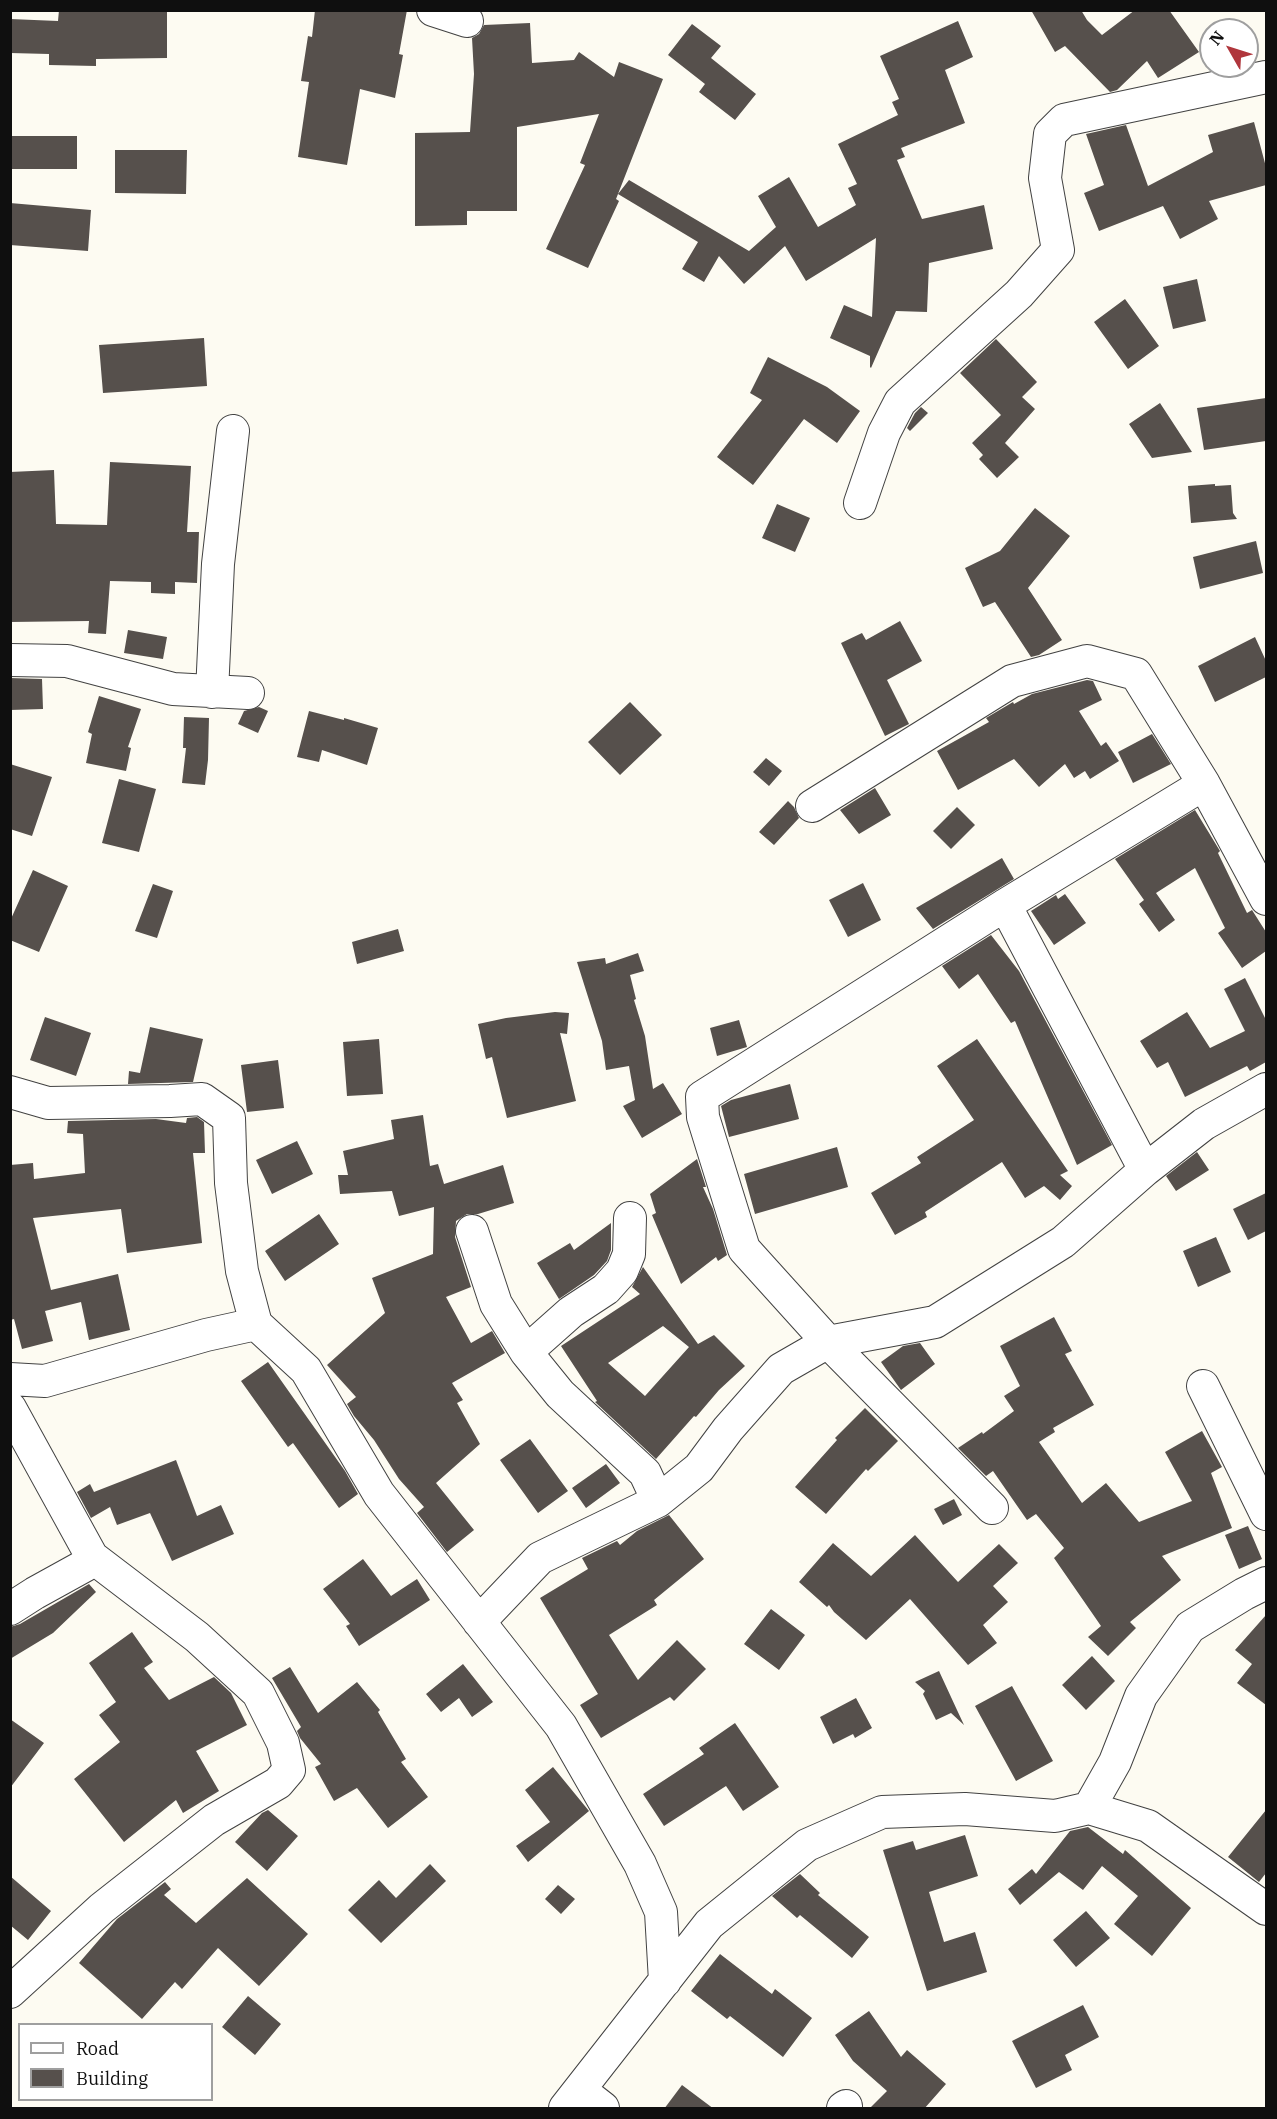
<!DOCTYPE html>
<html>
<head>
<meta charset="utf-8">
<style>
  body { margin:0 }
  #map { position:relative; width:1277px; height:2119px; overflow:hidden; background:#fdfbf2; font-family:"IBM Plex Serif",serif }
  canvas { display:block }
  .frame { position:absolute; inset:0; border:12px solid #0f0f0f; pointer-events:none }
  .legend { position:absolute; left:18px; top:2023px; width:195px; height:78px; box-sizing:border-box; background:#fff; border:2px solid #9f9f9f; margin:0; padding:8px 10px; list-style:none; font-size:18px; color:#0f0f0f }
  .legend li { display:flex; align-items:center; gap:12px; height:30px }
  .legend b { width:30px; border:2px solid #9f9f9f }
  .north { position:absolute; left:1199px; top:18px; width:60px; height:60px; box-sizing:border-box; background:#fff; border:2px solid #9f9f9f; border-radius:50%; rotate:309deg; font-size:16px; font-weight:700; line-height:24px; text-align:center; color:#0f0f0f }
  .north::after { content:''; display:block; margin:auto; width:21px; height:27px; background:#b0363c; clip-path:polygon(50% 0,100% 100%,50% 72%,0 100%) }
</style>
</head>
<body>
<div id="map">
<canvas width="1277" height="2119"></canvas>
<div class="frame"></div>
<ul class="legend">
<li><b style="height:8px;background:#fff"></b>Road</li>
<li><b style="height:16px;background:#56504c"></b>Building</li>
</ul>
<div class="north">N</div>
</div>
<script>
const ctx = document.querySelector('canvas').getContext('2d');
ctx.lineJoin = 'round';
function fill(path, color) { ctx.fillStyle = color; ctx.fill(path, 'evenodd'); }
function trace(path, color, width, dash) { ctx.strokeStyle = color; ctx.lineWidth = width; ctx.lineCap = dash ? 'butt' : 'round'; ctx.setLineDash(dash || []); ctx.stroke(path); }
const building = new Path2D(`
  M59,10h108v48l-71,1v7l-47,-1v-11l-39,-1v-34l48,2z
  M315,10h92l-8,44 4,1 -8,43 -35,-9 -13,76 -49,-8 11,-75 -8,-1 7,-45 4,1z
  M1031,10h50l6,10 15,15 33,-25h34l30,42 -41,26 -11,-17 -30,29 -7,2 -45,-46 -10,6z
  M958,21l15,36 -28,13 20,53 -64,25 4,9 -8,3 25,59 62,-14 9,44 -64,14 -2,49 -31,-1 -25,57 -1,-1v-11l-40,-18 14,-33 28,12 4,-79 -70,43 -21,-35 -41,38 -25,-28 -15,26 -22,-13 16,-27 -80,-48 -2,5 3,2 -31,67 -42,-19 39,-84 -5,-2 19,-49 -82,13v84h-50v14l-52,1v-93l55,-1 4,-58 -2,-36 7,-4 5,-9 46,-2 2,40 42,-3 5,-8 35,25 5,-15 44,17 -45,115 11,-14 120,71 27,-24 -18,-31 31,-19 29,50 38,-22 -8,-17 9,-4 -19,-40 60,-29 -6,-13 7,-3 -19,-43z
  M692,24l29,22 -10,12 45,36 -21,26 -36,-28 6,-8 -37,-29z
  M1254,122l12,45v18l-57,16 9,18 -38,20 -17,-33 -64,25 -15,-38 20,-8 -18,-51 40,-9 22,61 65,-34 -5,-17z
  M10,136h67v33h-67z
  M115,150h72l-1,44 -71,-1z
  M10,203l81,7 -3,41 -78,-6z
  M1197,279l9,42 -33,8 -10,-42z
  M1125,299l34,47 -31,23 -34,-47z
  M204,338l3,48 -104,7 -4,-48z
  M996,339l41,43 -15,15 13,12 -30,34 14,14 -22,21 -18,-19 4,-4 -11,-12 29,-28 -41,-42z
  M768,357l59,30 33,24 -23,32 -33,-24 -51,66 -36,-28 45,-57 -12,-7z
  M1266,398v43l-62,9 -7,-42z
  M1160,403l32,49 -40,6 -23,-34z
  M921,407l7,6 -18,18 -3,-3 8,-15z
  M110,462l81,4 -4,66h12l-2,51 -22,-1v12l-24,-1v-11l-41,-1 -4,53 -18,-1 1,-12 -79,1v-150l44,-2 2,54 51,1z
  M1215,484v2l16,-1 2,28 4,6 -46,4 -3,-37z
  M777,504l33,14 -15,34 -33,-14z
  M1035,508l35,28 -42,52 34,52 -23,15 -8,2 -36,-55 -12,5 -18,-39 35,-17z
  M1256,541l7,32 -63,16 -7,-32z
  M900,621l22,40 -35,19 22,44 -24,12 -44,-93 21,-10 4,7z
  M128,630l39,7 -4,22 -39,-6z
  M1255,637l11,24v16l-51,25 -17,-36z
  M10,678l32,1 1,30 -33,1z
  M1087,680l6,1 9,19 -23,11 22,35 5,-4 13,19 -29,18 -5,-8 -11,7 -9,-14 -26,23 -25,-28 -56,31 -21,-39 52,-29 -3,-4 27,-16 1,2 18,-10z
  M99,696l42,13 -13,38 3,1 -5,23 -40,-8 6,-29 -4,-2z
  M630,702l32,33 -42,40 -32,-33z
  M259,707l9,4 -10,22 -20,-9 6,-13z
  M309,711l35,9v-2l34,10 -11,37 -45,-15 -3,12 -22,-5z
  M184,717l25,1 -1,42 -3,25 -23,-2 4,-35h-3z
  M1152,734l19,30 -38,19 -15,-31z
  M766,758l16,13 -13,15 -16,-14z
  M10,764l42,13 -20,59 -22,-7z
  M119,779l37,10 -17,63 -37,-9z
  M875,788l16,27 -32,19 -19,-24z
  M788,801l6,6 5,11 -25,27 -15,-13z
  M957,807l18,18 -24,24 -18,-18z
  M1195,810l25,41 -2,2 29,60 5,-3 14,22v19l-24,17 -24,-35 7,-5 -30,-60 -39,25 19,27 -16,12 -20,-28 5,-4 -29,-41z
  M1002,858l12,21 -81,50 -17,-21z
  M33,870l35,16 -29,66 -29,-12v-19z
  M863,883l18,37 -33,17 -19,-37z
  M153,884l20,7 -16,47 -22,-7z
  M1065,894l21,29 -32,22 -23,-34 25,-16 2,4z
  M398,929l6,22 -47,13 -5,-22z
  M991,935l28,36 93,174 -35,20 -62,-144 -4,2 -33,-49 -19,15 -17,-23z
  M638,953l6,18 -14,4 6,24 -2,1 11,36 8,53 10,-6 19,31 -40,24 -19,-32 12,-6 -6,-34 -23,4 -4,-29 -25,-79 28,-4 1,6z
  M1245,978l21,42v42l-16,9 -3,-5 -62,31 -17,-35 -11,6 -17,-27 47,-29 23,36 35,-17 -21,-42z
  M555,1012l14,1 -2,21 -7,-1 16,68 -69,17 -15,-61 -6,2 -8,-35 28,-6z
  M45,1017l46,16 -15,43 -46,-16z
  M739,1020l8,27 -30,9 -7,-28z
  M150,1027l53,12 -10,43 -65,2 1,-13 11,2z
  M379,1039l4,55 -36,2 -4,-54z
  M977,1039l91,132 -8,4 12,11 -12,14 -16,-14 -19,12 -23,-36 -77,50 2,5 -32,18 -24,-42 50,-30 -4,-6 57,-37 -37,-54z
  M278,1060l6,48 -37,4 -6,-47z
  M790,1084l9,35 -70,18 -8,-31 10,-6z
  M423,1115l7,51 8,-2 6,20 59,-19 11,38 -36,11h-11l-11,7 -1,16 16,50 -25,10 25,46 21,-12 13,22 -53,30 11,17 -6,3 23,41 -44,39 38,47 -27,22 -30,-39 7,-6 -25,-28 -25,-39 -20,-24 -7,-12 9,-7 -29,-32 58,-52 -13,-35 61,-24 1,-47 -35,9 -7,-25 -52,3 -2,-19h10l-5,-24 51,-12 -3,-19z
  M197,1117l7,5 1,31h-12l9,90 -75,10 -6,-44 -88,9 18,72 67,-16 12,56 -41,10 -8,-38 -36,9 8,30 -31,8 -8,-30 -4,1v-155l23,-2 1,16 51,-6 -2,-39 -16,-1 1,-12 88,-2 30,4 1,-5z
  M297,1141l16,33 -41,20 -16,-34z
  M837,1147l11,40 -93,27 -11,-40z
  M1197,1152l12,18 -33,21 -10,-15z
  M697,1159l9,28h-3l10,22 14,46 -9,6 -2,-4 -35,27 -29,-69 4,-2 -6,-19z
  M1266,1193v38l-18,9 -15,-31z
  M319,1214l20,30 -54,37 -20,-30z
  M611,1223v27l-4,11 -13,14 -35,24 -22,-36 33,-20 4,7z
  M1216,1237l15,35 -33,15 -15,-36z
  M643,1267l55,77 16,-9 31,31 -26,24 -23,27 -2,-1 -38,43 -61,-57 2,-1 -36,-55 79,-52 -8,-7zM663,1326l26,21 -44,49 -37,-33z
  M1054,1317l18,34 -7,3 29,51 -41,23 2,4 -16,10 43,61 24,-20 33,39 53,-21 -27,-49 37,-21 20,36 -11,6 21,55 -70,28 19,24 -51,42 6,6 -28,28 -20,-19 13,-11 -47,-68 10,-10 -28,-34 -9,6 -34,-49 -7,5 -28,-28 24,-16 1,2 31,-23 -10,-15 16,-10 -20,-40z
  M920,1343l15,21 -34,26 -20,-28 22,-16z
  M268,1362l77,109 13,23 -19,14 -46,-65 -5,4 -47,-66z
  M865,1408l33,33 -30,30 -2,-2 -40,45 -31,-27 42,-47 -2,-2z
  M530,1439l38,52 -30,22 -38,-53z
  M176,1460l21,56 24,-11 13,29 -62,27 -22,-48 -33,12 -7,-18 -19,11 -14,-26 13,-8 4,8z
  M606,1464l14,19 -34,25 -14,-20z
  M954,1499l8,16 -19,10 -9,-16z
  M669,1515l35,44 -50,41 3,5 -48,30 29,45 39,-40 29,29 -32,32 -4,-4 -69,41 -21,-33 18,-11 -58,-96 48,-29 -6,-11 35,-17 3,4 17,-14z
  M1248,1526l14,33 -23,10 -14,-34z
  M915,1535l43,47 41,-38 19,19 -25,23 15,16 -25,23 14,18 -29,22 -58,-66 -44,41 -32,-28 -5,-7 -2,2 -28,-25 34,-39 38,33z
  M363,1559l28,37 26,-17 13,21 -71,46 -13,-20 4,-2 -27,-35z
  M89,1584l7,8 -43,41 -43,26v-32l10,-3z
  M771,1609l34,26 -26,35 -35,-26z
  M1266,1615v90l-29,-22 15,-19 -17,-14z
  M132,1632l21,30 -9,6 25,32 45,-23 17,16 16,32 -51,26 23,40 -36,22 -7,-13 -52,42 -50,-63 46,-37 -21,-27 17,-13 -27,-39z
  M1092,1656l23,25 -29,29 -24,-25z
  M463,1664l30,38 -21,15 -13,-19 -18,14 -15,-18z
  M290,1667l28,46 39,-31 23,28 -2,2 28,47 -5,3 27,35 -40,31 -31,-40 -23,13 -19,-34 6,-3 -21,-26 -3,-7 4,-4 -29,-49z
  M939,1671l18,39 7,15 -13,-12 -15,7 -13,-26 2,-3 -10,-9z
  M1012,1686l41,75 -37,20 -41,-75z
  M856,1698l16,30 -17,10 -2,-4 -20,10 -13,-27z
  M10,1719l34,24 -34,45z
  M735,1723l44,64 -36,24 -17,-25 -62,40 -21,-32 61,-40 -5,-6z
  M553,1767l36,44 -61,51 -12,-16 34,-24 -25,-32z
  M268,1810l30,26 -31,35 -32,-29 27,-29z
  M1266,1810v63l-7,9 -31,-25z
  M1088,1827l35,27 2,-4 66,58 -39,48 -38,-32 24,-28 -36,-30 -19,24 -24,-18 -39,33 -12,-16 24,-20 4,5 34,-43z
  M965,1835l13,41 -49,16 15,50 31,-10 12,40 -60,19 -44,-141 30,-9 3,9z
  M430,1864l16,17 -65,62 -33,-33 31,-30 17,18z
  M800,1874l20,19 -2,2 51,42 -17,21 -52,-43 -3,3 -25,-22z
  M10,1876l41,35 -23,29 -18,-15z
  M247,1878l61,56 -49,52 -41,-38 -36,41 -7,-7 -33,37 -63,-56 38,-44 48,-37 6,7 -7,6 32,28z
  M558,1885l17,14 -14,15 -16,-15z
  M1086,1911l24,27 -34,29 -23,-27z
  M720,1954l52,40 3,-5 37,29 -29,39 -53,-41 -3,3 -36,-28z
  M248,1996l33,28 -26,31 -33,-28z
  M1083,2005l16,32 -34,18 7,15 -36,18 -24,-47z
  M869,2011l32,46 6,-7 39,34 -22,25h-55l18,-18 -34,-30 -18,-26z
  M682,2085l32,24h-50z`);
const minor = new Path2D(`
  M433,10l34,11
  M860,503l24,-70 16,-31 119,-108 39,-44 -13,-72 5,-44 14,-14 202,-43
  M10,660l57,1 106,28 75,4
  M212,692l6,-128 15,-133
  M812,806l200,-125 75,-20 49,13 68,110 62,115
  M1005,905l140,265
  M10,1092l38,11 122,-2 32,-2 27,19 2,65 11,88 14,53 50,46 73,124 182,232 79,138 21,48 4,69
  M472,1231l24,73 30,48 34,42 85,79 13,28
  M526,1352l45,-40 35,-23 16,-18 7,-17 1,-36
  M10,1379l35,2 161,-46 50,-11
  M1203,1386l63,128
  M10,1408l82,149 1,4 -58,32 -25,16
  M992,1508l-164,-166 -84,-93 -41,-132 -1,-20 303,-192 199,-121
  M479,1622l61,-64 118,-57 41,-33 29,-39 53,-60 47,-27 107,-20 128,-80 82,-72 59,-46 62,-35
  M1089,1808l59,18 118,83
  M10,1992l92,-84 112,-88 64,-37 11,-13 -6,-27 -25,-50 -61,-56 -105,-80
  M580,2090l23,18
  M565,2108l144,-184 98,-79 75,-33 83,-3 90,7 34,-8 26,-46 26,-66 49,-69 54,-33 22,-11
  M843,2108l3,-2`);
fill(building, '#56504c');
trace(minor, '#424242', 34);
trace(minor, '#fff', 32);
</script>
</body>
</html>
